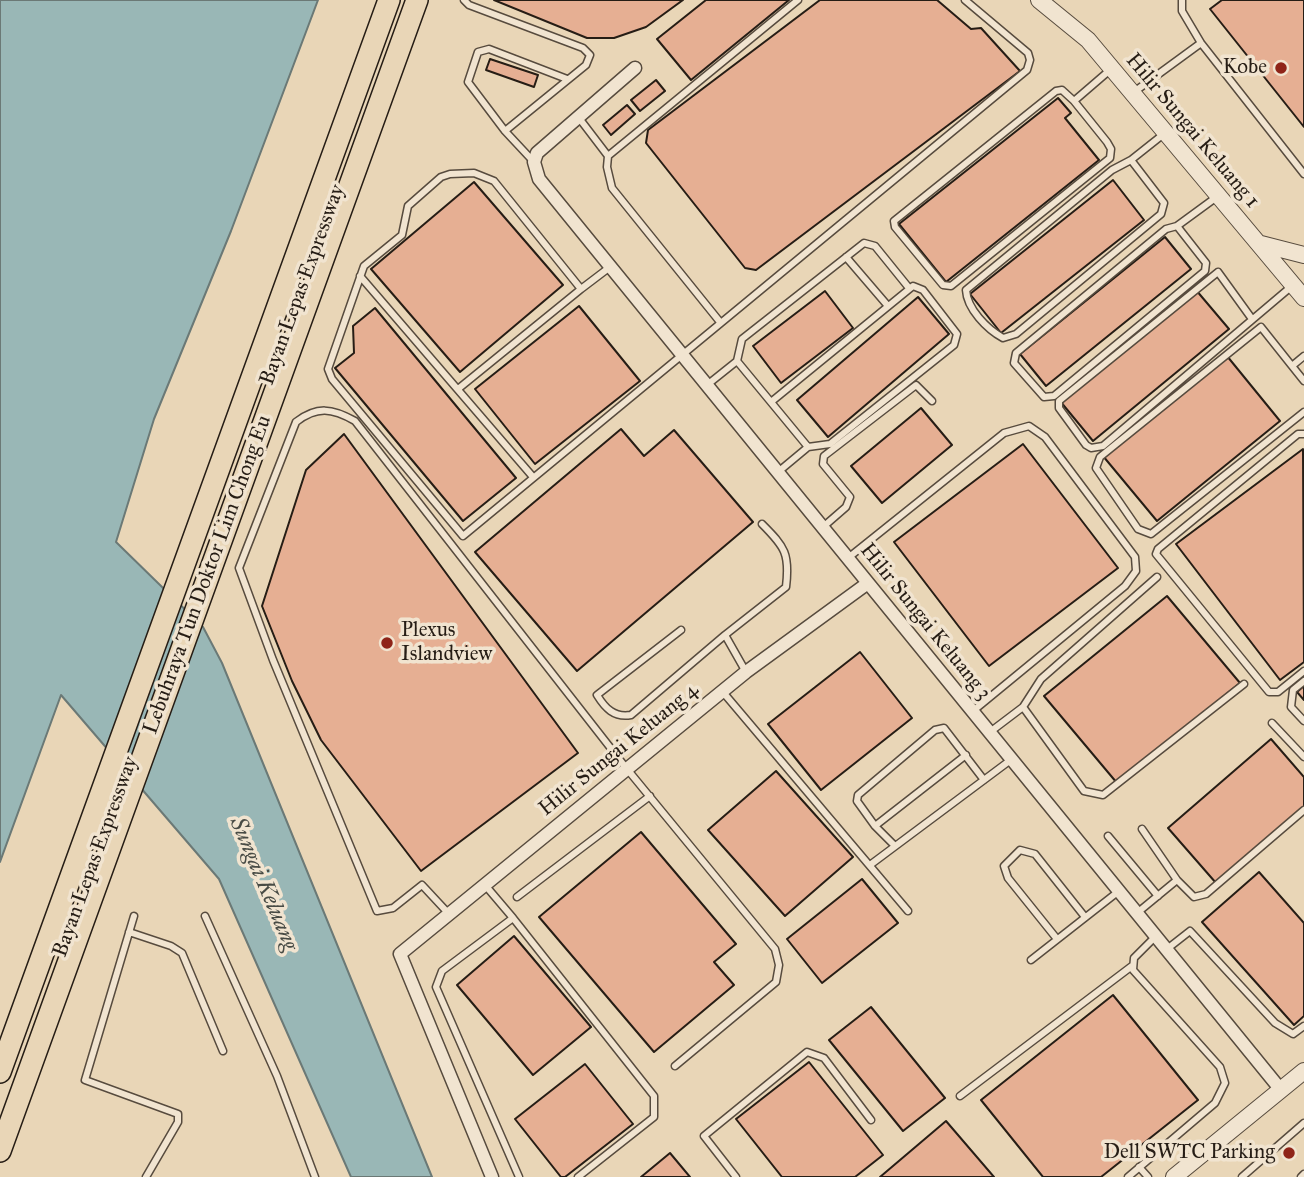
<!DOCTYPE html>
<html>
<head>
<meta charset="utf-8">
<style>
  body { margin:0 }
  canvas { display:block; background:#e9d6b7 }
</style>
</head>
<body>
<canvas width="1304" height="1177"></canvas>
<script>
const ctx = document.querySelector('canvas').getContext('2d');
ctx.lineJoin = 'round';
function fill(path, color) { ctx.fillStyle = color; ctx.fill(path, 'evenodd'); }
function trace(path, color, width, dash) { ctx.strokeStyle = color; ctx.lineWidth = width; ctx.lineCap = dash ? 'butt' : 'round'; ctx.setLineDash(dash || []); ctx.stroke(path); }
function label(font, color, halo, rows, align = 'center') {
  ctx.font = font + ' "IM FELL Great Primer",serif'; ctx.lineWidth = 7; ctx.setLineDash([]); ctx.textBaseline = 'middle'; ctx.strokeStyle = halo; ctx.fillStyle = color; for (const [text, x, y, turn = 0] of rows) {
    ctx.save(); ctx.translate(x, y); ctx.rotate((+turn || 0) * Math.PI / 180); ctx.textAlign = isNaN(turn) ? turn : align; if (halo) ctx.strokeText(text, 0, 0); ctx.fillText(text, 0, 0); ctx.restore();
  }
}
const water = new Path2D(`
  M0,0h318l-87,231 -77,188 -38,123 87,85 19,36 210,514h-81l-132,-298 -158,-184 -61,167z`);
const building = new Path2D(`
  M494,0h189l-37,27 -32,11h-27z
  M706,0h83l-98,80 -34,-41z
  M820,0h117l34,29 10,-1 39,43 -264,199 -11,-2 -99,-125 2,-13z
  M1222,0h82v127l-94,-118z
  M490,59l48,16 -4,12 -48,-17z
  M656,80l9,11 -25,20 -9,-11z
  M1058,98l13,15 -6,5 34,42 -153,122 -47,-58z
  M627,105l8,9 -24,21 -8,-10z
  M1113,180l31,40 -143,113 -31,-39z
  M474,182l89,103 -103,87 -89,-103z
  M1165,237l26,32 -145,117 -26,-32z
  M1196,290l33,39 -136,112 -33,-40z
  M825,291l28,37 -72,55 -28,-37z
  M918,297l31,37 -121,103 -31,-37z
  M579,306l61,75 -105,83 -60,-75z
  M375,308l141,170 -53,43 -128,-153 19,-15 -1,-27z
  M1227,356l53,65 -123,100 -54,-65z
  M921,408l31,37 -70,58 -31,-37z
  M621,429l23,27 30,-26 79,92 -176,149 -102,-119z
  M344,434l234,319 -157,118 -100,-131 -29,-59 -30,-75 44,-136z
  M1023,444l95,124 -129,98 -95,-124z
  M1303,449l1,213 -24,18 -104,-136z
  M1167,596l73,87 -123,100 -73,-87z
  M860,652l52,66 -91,72 -53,-66z
  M1304,686v14l-7,-8z
  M1271,739l33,38v30l-88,76 -48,-55z
  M776,771l77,86 -68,59 -77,-86z
  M641,832l95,112 -22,18 20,23 -80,67 -115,-135z
  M1259,872l45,51v93l-10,9 -92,-103z
  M862,879l36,44 -76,60 -35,-44z
  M514,936l77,91 -58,48 -76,-90z
  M1113,995l85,105 -97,77h-58l-62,-77z
  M871,1007l74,91 -42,33 -74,-91z
  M809,1062l74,93 -28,22h-73l-46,-58z
  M585,1064l48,60 -68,53h-4l-46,-58z
  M946,1121l48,56h-114z
  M670,1153l20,24h-49z`);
const service = new Path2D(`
  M464,0l5,5 114,43 7,7 -4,10 -81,66 28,30
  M1182,0v11l19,32 103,131
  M1134,92l67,-49
  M1074,101l-12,-11 -6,1 -162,130 1,6 48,58 8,1 159,-128 1,-9 -4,-7 -33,-41 36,-31
  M579,118l29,38 -1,11 5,21 108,134
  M505,131l-37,-49 10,-30 11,-3 78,30
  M608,156l190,-156
  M1131,160l-19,10 -146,120c1,19 21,39 37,48l13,-4 145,-120 3,-11 -33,-43 34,-27
  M1177,226l-11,3 -150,124 -2,10 30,34 10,-1 151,-125 1,-8 -29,-37 41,-30
  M846,257l42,49
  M610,267l-29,22 -87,-108 -20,-8 -24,1 -9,3 -33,29 -6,29 -38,31 -36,103 4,10 131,157 564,-466 3,-10 -2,-7 -63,-53
  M360,276l173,201
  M1252,319l-34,-47 -159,129v7l27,37 5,3 12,-2 189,-160
  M1304,356l-12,10 12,15
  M737,361l5,-22 122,-96 11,3 34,42
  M1292,366l-31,-39 -161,130 -4,11 42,61 13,5 153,-122
  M707,385l30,-24 71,86
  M458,389l123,-100
  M771,402l142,-116 10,4 34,44 -3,11 -124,99 -22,3 -30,25
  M1304,434h-6l-140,115 -2,5 113,138h9l26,-21
  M823,527l23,-20 4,-10 -27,-33 1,-8 92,-71 16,16
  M848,558l156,-125 25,-7 16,11 90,120 1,14 -11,15 -152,125
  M681,630l-84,65c8,13 17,23 34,20l94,-80
  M746,672l-21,-37 61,-48c4,-33 -1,-40 -24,-63
  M1304,681l-11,9 -2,17 13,14
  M722,691l186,220
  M1023,707l18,-28 116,-102
  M1272,723l32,34
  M990,732l33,-25 61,84 19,4 141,-111
  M875,826l91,-71
  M1142,829l35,51
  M1108,836l50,60
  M895,846l-20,-20 -18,-25 1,-6 77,-65 9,-2 40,52
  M870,865l142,-106
  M485,885l28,33
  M517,897l133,-101
  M1137,913l40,-33 17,17 12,-3 98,-84
  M449,914l-27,-29 -29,23 -16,3 -104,-251 -34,-92 57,-146c21,-16 36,-14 59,-1l272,348 148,180 4,16 -3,17 -101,84
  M134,916l-49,164 93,34v8l-32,55
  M205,916l72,160 38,101
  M129,932l42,14 11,7 41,98
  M1057,939l-49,-61 -4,-12 16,-16 15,4 50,63
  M1167,949l23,-18 85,92 18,11 11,-8
  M1031,960l88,-69
  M960,1096l172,-130
  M1139,1167l9,10
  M519,1177l-83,-190 6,-16 71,-53 141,178v21l-76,60
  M736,1177l-32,-41 103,-84 17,6 47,62
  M1128,1177l87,-74 10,-20 -5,-16 -87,-97 1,-12 22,-22
  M1242,1177l62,-54
  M1301,1177l3,-3`);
const minor = new Path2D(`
  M635,68l-98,85 -3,9 5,17 742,911
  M492,1177l-92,-223 346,-282 122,-89`);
const tertiary = new Path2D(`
  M1039,0l49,40 216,258
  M1261,244l43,11
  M1174,1177l130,-106`);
const trunk = new Path2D(`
  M0,1072l389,-1072
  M0,1151l417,-1151`);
const markers = [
  [1281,68,7,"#8f2418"],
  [387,643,7,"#8f2418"],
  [1289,1153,7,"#8f2418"]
];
const poiNames = [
  ["Kobe",1267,68],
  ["Plexus",401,631,"left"],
  ["Islandview",401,655,"left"],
  ["Dell SWTC Parking",1275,1153]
];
const streetNames = [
  ["Hilir Sungai Keluang 1",1192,131,50],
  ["Bayan Lepas Expressway",303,285,-70],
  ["Lebuhraya Tun Doktor Lim Chong Eu",208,575,-70],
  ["Hilir Sungai Keluang 3",925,622,51],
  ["Hilir Sungai Keluang 4",619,750,-39],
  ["Bayan Lepas Expressway",96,857,-70]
];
const waterNames = [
  ["Sungai Keluang",263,884,67]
];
fill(water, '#99b7b6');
trace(water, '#6b7976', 2);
fill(building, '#e6af93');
trace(building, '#261d15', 2);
trace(service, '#574b3e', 9);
trace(minor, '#574b3e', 15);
trace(tertiary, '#574b3e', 18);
trace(trunk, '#261d15', 24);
trace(service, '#f1e4d0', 6);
trace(minor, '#f1e4d0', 12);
trace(tertiary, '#f1e4d0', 16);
trace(trunk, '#e9d6b7', 21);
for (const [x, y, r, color] of markers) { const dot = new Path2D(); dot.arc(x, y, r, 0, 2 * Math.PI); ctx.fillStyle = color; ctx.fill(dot); trace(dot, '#f1e4d0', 2.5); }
label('21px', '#261d15', '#f1e4d0', poiNames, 'right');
label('21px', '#261d15', '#f1e4d0', streetNames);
label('italic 23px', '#484b45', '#f1e4d0', waterNames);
</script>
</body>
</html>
